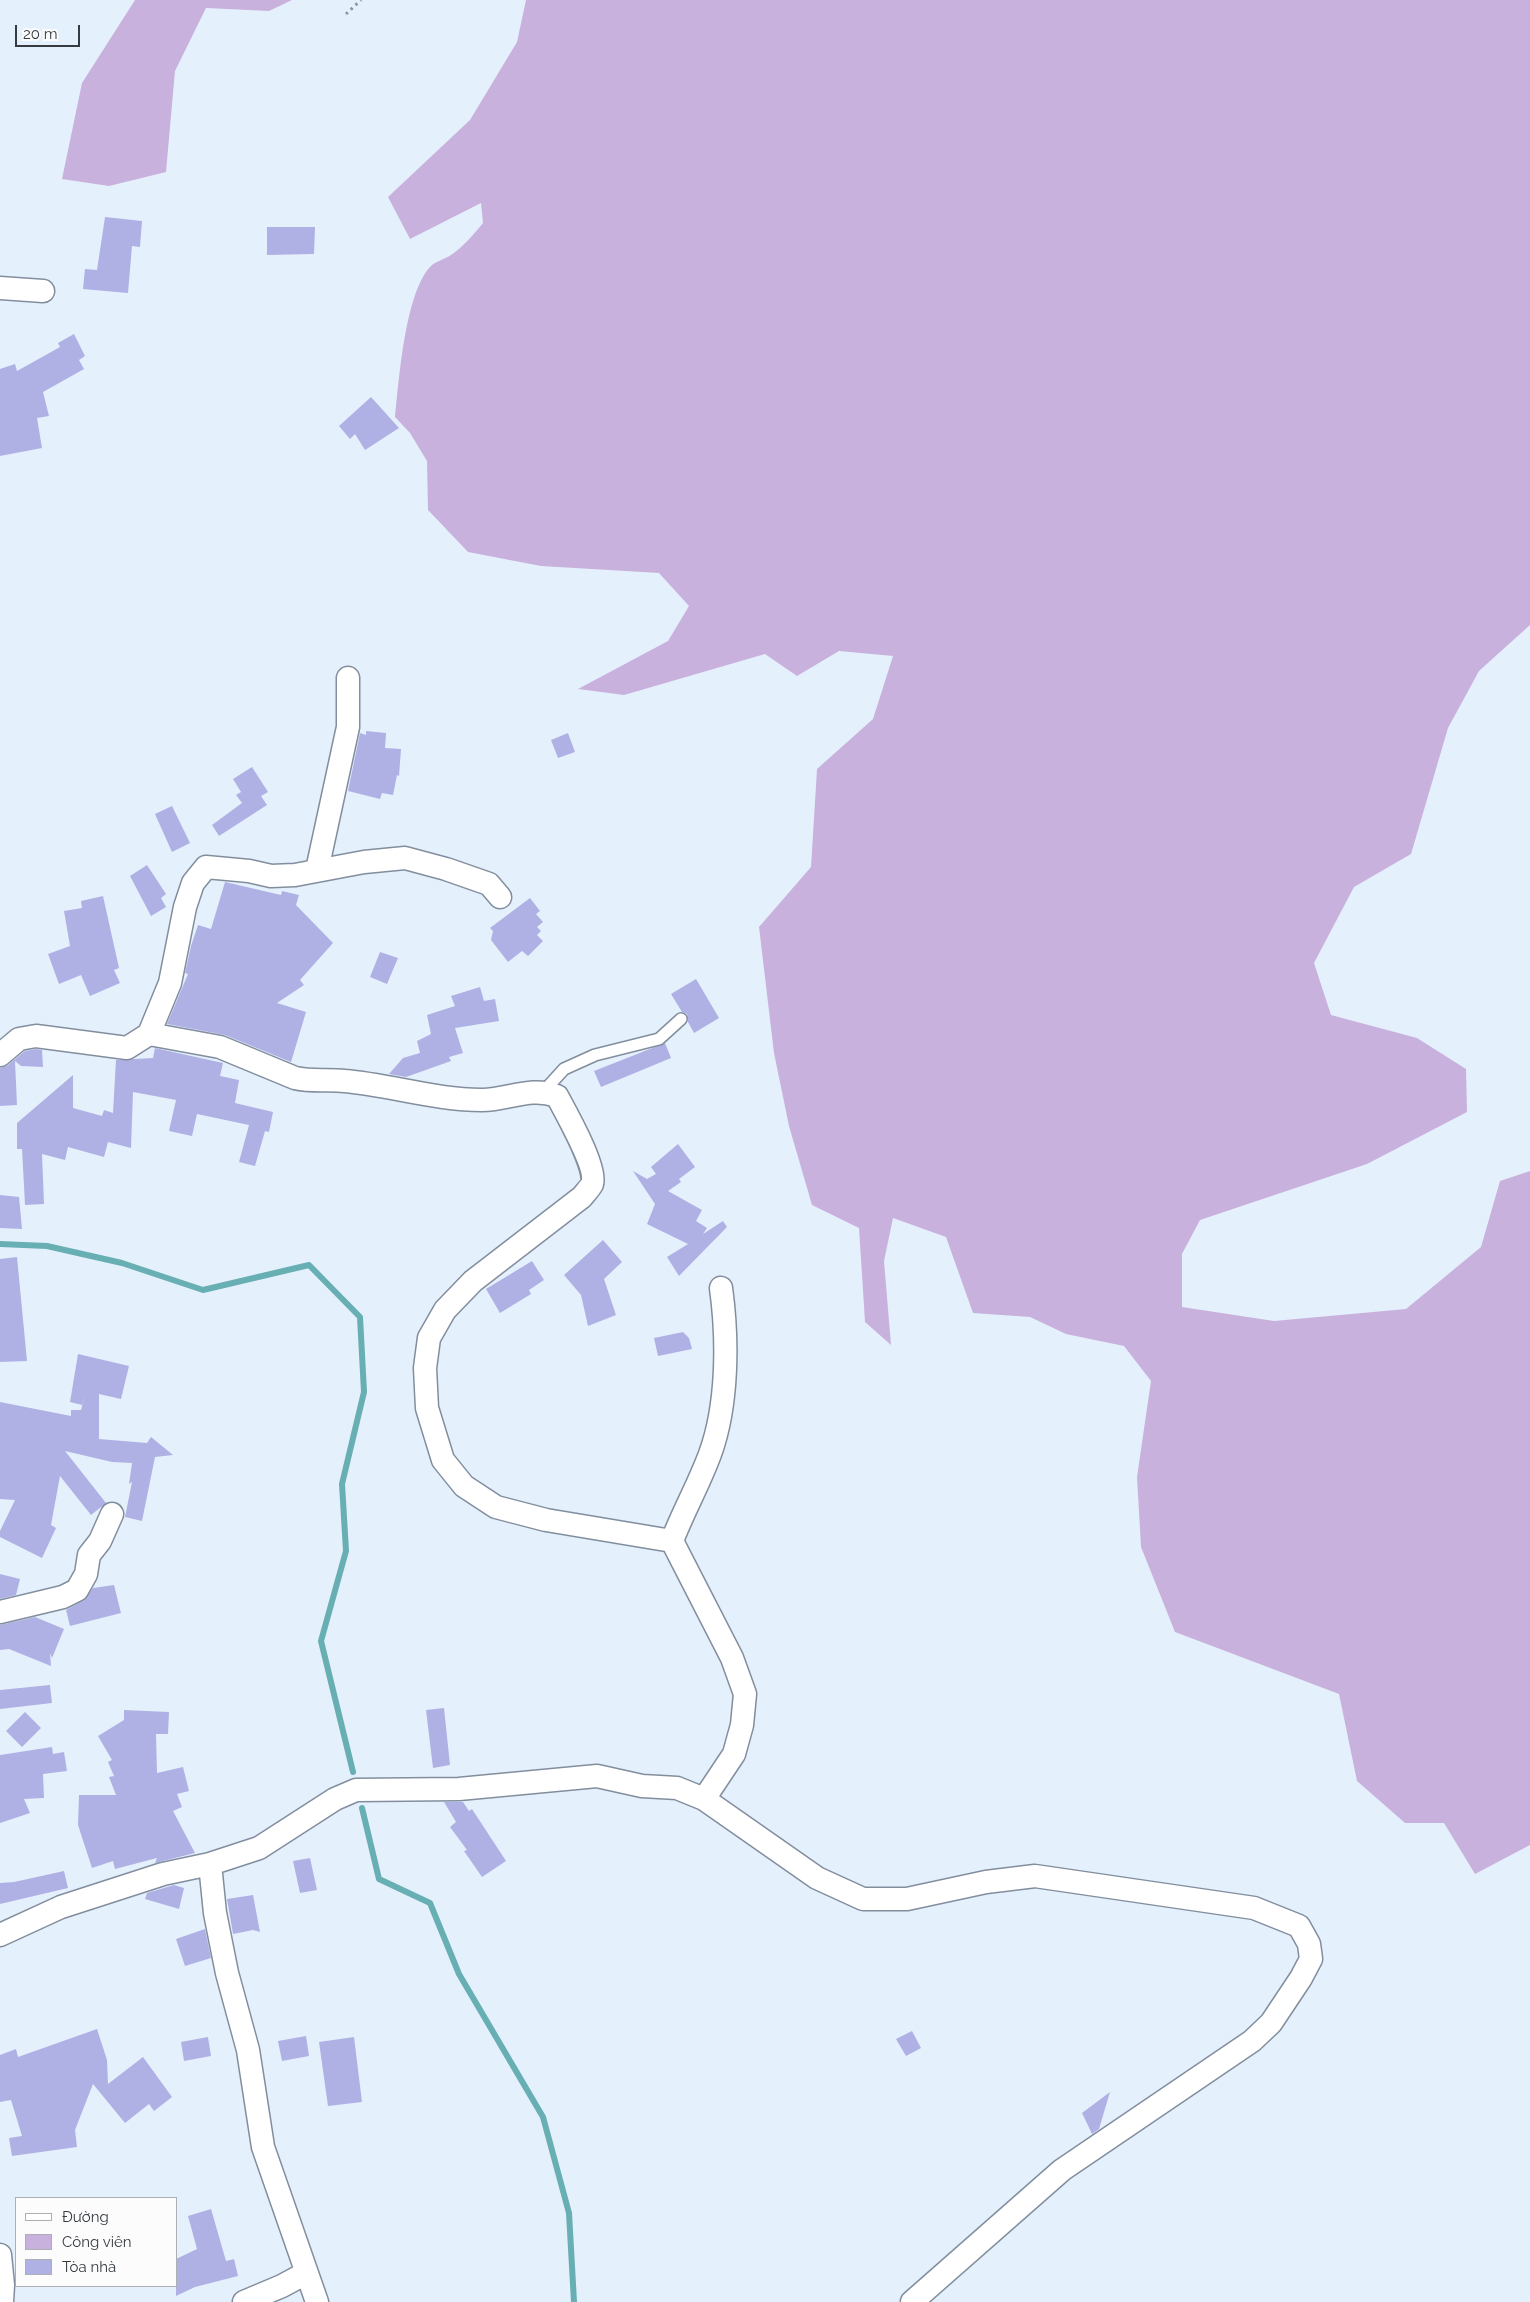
<!DOCTYPE html>
<html>
<head>
<meta charset="utf-8">
<style>
  body { margin:0 }
  #map { position:relative; width:1530px; height:2302px; overflow:hidden; background:#e5f0fd; font-family:Raleway,sans-serif }
  canvas { display:block }
  .legend { position:absolute; left:15px; top:2197px; width:162px; height:90px; box-sizing:border-box; background:#fcfcfc; border:1px solid #adafb2; margin:0; padding:6px 9px; list-style:none; font-size:15px; color:#363b42 }
  .legend li { display:flex; align-items:center; gap:10px; height:25px }
  .legend b { width:25px; border:1px solid #adafb2 }
  .scale { position:absolute; left:15px; top:25px; width:65px; height:22px; box-sizing:border-box; border:2px solid #363b42; border-top:0; padding-left:6px; font-size:15px; line-height:18px; white-space:nowrap; color:#363b42; -webkit-text-stroke:4px #fcfcfc; paint-order:stroke }
</style>
</head>
<body>
<div id="map">
<canvas width="1530" height="2302"></canvas>
<ul class="legend">
<li><b style="height:6px;background:#fff"></b>Đường</li>
<li><b style="height:14px;background:#c9b1dd"></b>Công viên</li>
<li><b style="height:14px;background:#afb1e4"></b>Tòa nhà</li>
</ul>
<div class="scale">20 m</div>
</div>
<script>
const ctx = document.querySelector('canvas').getContext('2d');
ctx.lineJoin = 'round';
function fill(path, color) { ctx.fillStyle = color; ctx.fill(path, 'evenodd'); }
function trace(path, color, width, dash) { ctx.strokeStyle = color; ctx.lineWidth = width; ctx.lineCap = dash ? 'butt' : 'round'; ctx.setLineDash(dash || []); ctx.stroke(path); }
const green = new Path2D(`
  M135,0h157l-23,11 -63,-3 -31,63 -9,101 -57,14 -47,-7 20,-96z
  M526,0h1004v625l-51,46 -31,57 -37,126 -57,33 -40,76 17,52 86,23 49,31 1,43 -100,52 -167,56 -18,34v53l92,14 132,-12 75,-62 19,-66 30,-10v674l-55,29 -31,-51h-39l-48,-42 -18,-87 -164,-62 -34,-85 -4,-70 14,-96 -27,-35 -58,-12 -36,-17 -57,-4 -27,-76 -53,-19 -9,43 7,84 -26,-23 -6,-94 -47,-23 -23,-79 -15,-73 -15,-126 52,-60 6,-98 56,-50 20,-63 -54,-5 -42,25 -32,-22 -141,41 -46,-6 90,-48 21,-35 -30,-33 -118,-7 -73,-14 -40,-42 -1,-49 -17,-28 -15,-16c4,-37 10,-125 36,-151 5,-5 14,-7 20,-11 12,-8 23,-21 32,-32l-2,-20 -71,36 -22,-42 82,-77 47,-78z`);
const stream = new Path2D(`
  M0,1244l47,2 75,17 81,27 106,-25 51,52 4,75 -22,92 4,67 -25,90 32,131
  M362,1808l17,71 51,24 29,71 84,143 26,96 5,89`);
const building = new Path2D(`
  M105,217l37,4 -2,26 -8,-1 -4,47 -45,-4 2,-20 12,1z
  M267,227h48l-1,27 -47,1z
  M74,334l11,22 -6,4 5,9 -41,23 6,24 -12,2 5,30 -42,8v-87l15,-5 2,7 43,-24 -2,-4z
  M371,397l28,31 -34,22 -10,-16 -5,5 -11,-13z
  M366,731l20,2 -1,15 16,1 -2,27 -2,-1 -4,20 -11,-2 -2,6 -32,-8 12,-58 6,2z
  M568,733l7,19 -17,6 -7,-18z
  M252,767l16,25 -7,4 6,9 -48,31 -7,-11 30,-22 -6,-8 5,-3 -8,-13z
  M172,806l18,37 -18,9 -17,-38z
  M147,865l19,29 -5,4 5,9 -15,9 -21,-40z
  M225,882l56,13 1,-4 17,4 -3,10 37,38 -33,37 4,5 -27,18 29,9 -15,50 -66,-27 -58,-11 21,-50 -3,-1 6,-27 7,-21 13,4z
  M103,896l16,72 -5,2 6,13 -30,13 -9,-21 -22,9 -11,-30 22,-8 -6,-35 18,-3 -1,-7z
  M530,898l10,13 -4,3 7,8 -6,5 4,4 -4,4 6,6 -15,15 -6,-5 -14,11 -17,-22 2,-9 -3,-3z
  M380,952l18,6 -11,26 -17,-7z
  M696,979l23,39 -25,15 -6,-11 -1,-8 -5,-2 -11,-18z
  M480,987l4,14 11,-2 4,22 -44,7 8,25 -14,4 2,4 -45,16 -17,-3 14,-16 17,-5 -3,-12 14,-7 -4,-19 28,-9 -4,-10z
  M665,1043l6,15 -70,29 -7,-16z
  M155,1048l68,15 -3,13 19,4 -4,23 38,9 -4,20 -4,-1 -10,35 -16,-4 10,-37 -52,-11 -5,22 -23,-5 7,-31 -43,-8 -2,56 -23,-6 -4,15 -36,-10 -3,13 -23,-6 2,50 -19,1 -3,-56h-5v-26l56,-48v33l29,8 2,-6 9,3 3,-53 37,-2z
  M36,1049l6,1 1,17 -22,-1 -6,-5 2,44 -17,1v-38l8,-3 17,-14z
  M678,1144l17,23 -16,12 2,3 -13,9 34,19 -6,11 11,7 -4,6 20,-13 4,6 -48,49 -12,-19 21,-13 -41,-20 8,-20 -22,-33 14,8 9,-5 -5,-7z
  M0,1195l19,2 3,32 -22,-1z
  M603,1240l19,22 -18,17 12,36 -28,11 -7,-31 -17,-20z
  M17,1257l10,104 -27,1v-103z
  M532,1261l12,19 -15,10 2,4 -31,19 -14,-24z
  M683,1332l6,6 3,11 -34,7 -4,-18z
  M78,1354l51,12 -8,33 -22,-5v45l48,4 4,-6 22,18 -18,2 -13,64 -17,-4 7,-35 -3,2 3,-21 -20,-1 -47,-11 41,52 -15,12 -31,-39 -9,49 5,3 -14,30 -42,-21v-6l15,-31 -15,-1v-97l71,14v-6h10l4,-16 -3,11 -12,-3z
  M0,1574l20,5 -4,16 -16,4z
  M114,1585l7,28 -51,13 -4,-16 17,-9 10,-13z
  M35,1617l29,12 -12,29 -2,-5 1,13 -42,-17 -9,1v-25z
  M50,1685l2,18 -52,6v-19z
  M444,1708l6,57 -17,3 -7,-58z
  M124,1710l45,2 -1,22h-12l1,39 26,-6 6,24 -12,3 5,13 -9,4 22,42 -40,10 2,-5 -42,11 -2,-8 -21,7 -14,-43 1,-30h37l-7,-18 5,-1 -6,-14 4,-2 -14,-24 26,-16z
  M25,1712l16,16 -19,19 -16,-16z
  M52,1747l1,7 11,-2 3,19 -24,3 1,24 -20,1 6,14 -30,10v-68z
  M444,1802h19l6,9 3,-2 34,52 -24,16 -18,-26 3,-1 -17,-23 6,-5z
  M310,1858l7,32 -17,3 -7,-32z
  M64,1871l4,17 -68,16v-21l14,-1z
  M174,1885l10,3 -5,21 -34,-10 2,-6z
  M253,1895l7,37 -7,-2 -20,4 -6,-35z
  M205,1929l6,29 -26,8 -9,-27z
  M97,2029l10,31 1,24 35,-27 29,40 -18,14 -5,-7 -24,19 -32,-39 -18,46 2,17 -65,9 -3,-18 13,-2 -11,-36 -11,2v-47l16,-6 2,8z
  M912,2031l9,17 -15,8 -10,-17z
  M306,2036l3,20 -27,5 -4,-20z
  M208,2037l3,19 -27,5 -3,-19z
  M354,2037l8,65 -34,4 -9,-64z
  M1110,2092l-11,37 -7,5 -10,-21z
  M211,2209l15,52 8,-2 4,17 -43,11 -19,9v-37l21,-10 -9,-33z`);
const path = new Path2D(`
  M346,14l15,-14`);
const service = new Path2D(`
  M544,1091l20,-22 31,-14 64,-16 22,-20`);
const minor = new Path2D(`
  M0,288l43,3
  M317,870l31,-143v-49
  M149,1034l71,13 75,31c17,4 33,1 50,3 45,4 91,19 137,19 27,0 48,-14 75,-4 8,15 41,73 35,88 -2,4 -7,9 -10,13l-109,84 -28,29 -16,28 -4,30 2,40 16,52 21,26 32,21 50,13 126,21
  M0,1055l19,-16 17,-3 91,12 22,-14 21,-51 15,-76 8,-24 13,-16 43,4 22,5 24,-1 69,-13 41,-4 41,11 43,15 11,13
  M0,1612l63,-15 14,-7 9,-16 3,-19 11,-14 12,-27
  M704,1799l30,-45 8,-29 3,-31 -13,-36 -60,-117c11,-29 27,-57 38,-87 18,-49 18,-115 11,-166
  M210,1864l5,49 12,60 21,77 15,97 54,155
  M0,1935l61,-28 102,-33 47,-10 49,-16 76,-49 21,-9 103,-1 138,-13 45,10 35,2 27,11 113,79 46,21h44l79,-17 49,-6 219,32 45,18 10,18 2,15 -10,19 -30,45 -19,18 -190,129 -150,132
  M0,2255l3,30 -1,17
  M244,2302l38,-16 24,-13`);
fill(green, '#c9b1dd');
trace(stream, '#67afb3', 6);
fill(building, '#afb1e4');
trace(service, '#828e9e', 14);
trace(minor, '#828e9e', 25);
trace(path, '#8e96a0', 3, [2.5, 4]);
trace(service, '#fff', 11);
trace(minor, '#fff', 22);
</script>
</body>
</html>
